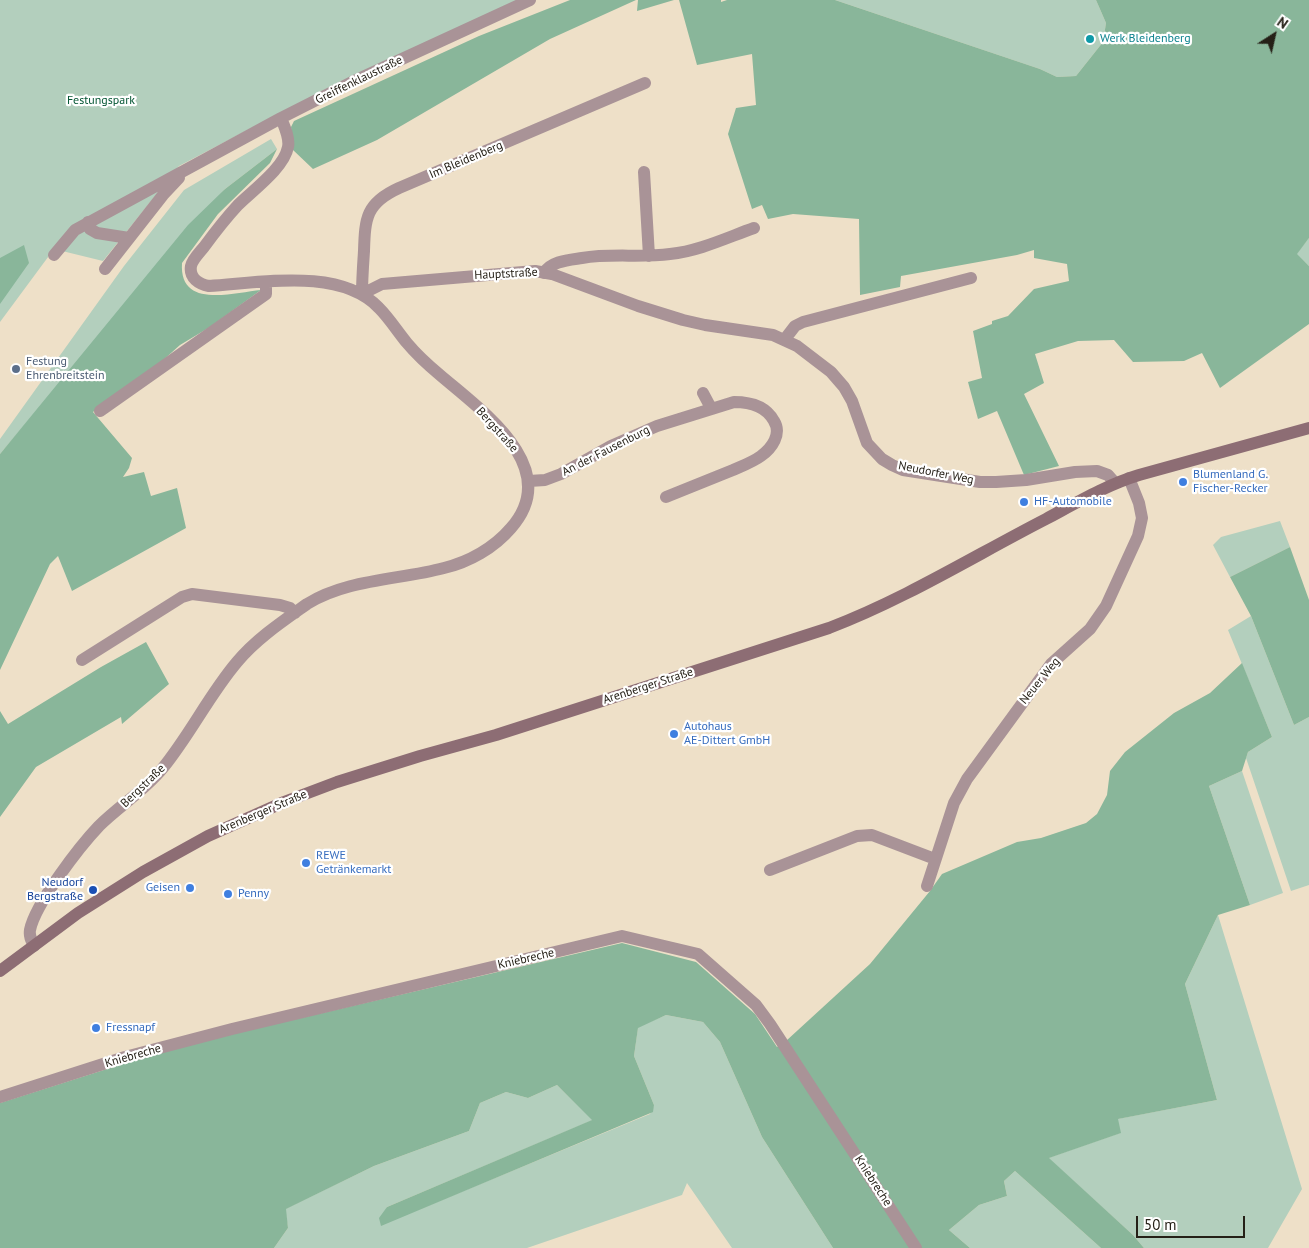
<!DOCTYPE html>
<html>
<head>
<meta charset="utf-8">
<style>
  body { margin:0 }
  #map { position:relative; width:1309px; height:1248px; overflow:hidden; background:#eee0c8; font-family:"PT Sans",sans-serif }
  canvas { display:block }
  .north { position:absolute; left:1249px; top:10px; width:50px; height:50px; -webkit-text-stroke:4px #fff; paint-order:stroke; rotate:35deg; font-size:14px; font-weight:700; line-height:20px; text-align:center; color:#252017 }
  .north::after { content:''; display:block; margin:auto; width:18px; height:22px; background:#252017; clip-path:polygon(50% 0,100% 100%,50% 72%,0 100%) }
  .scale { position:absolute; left:1136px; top:1216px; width:109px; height:22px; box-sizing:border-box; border:2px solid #252017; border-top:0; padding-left:6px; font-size:15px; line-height:18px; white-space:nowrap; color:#252017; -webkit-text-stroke:4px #fff; paint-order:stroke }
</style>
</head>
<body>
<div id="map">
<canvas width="1309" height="1248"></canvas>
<div class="north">N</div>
<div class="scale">50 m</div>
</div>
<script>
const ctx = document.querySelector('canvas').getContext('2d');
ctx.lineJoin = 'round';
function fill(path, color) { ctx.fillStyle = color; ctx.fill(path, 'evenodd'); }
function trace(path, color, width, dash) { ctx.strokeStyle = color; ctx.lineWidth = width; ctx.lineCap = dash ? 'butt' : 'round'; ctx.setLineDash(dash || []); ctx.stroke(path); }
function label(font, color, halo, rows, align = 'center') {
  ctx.font = font + ' "PT Sans",sans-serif'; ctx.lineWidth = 4.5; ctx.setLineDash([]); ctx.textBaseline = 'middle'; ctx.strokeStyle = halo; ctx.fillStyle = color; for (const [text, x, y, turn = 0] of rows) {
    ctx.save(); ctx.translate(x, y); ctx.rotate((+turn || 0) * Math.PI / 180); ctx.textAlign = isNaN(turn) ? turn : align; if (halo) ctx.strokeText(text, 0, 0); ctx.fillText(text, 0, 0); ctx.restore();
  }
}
const green = new Path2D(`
  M0,0h522l-244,114 -99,52 -76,95 -49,-12 -54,73z
  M835,0h261l10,23 -3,19 -27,34 -19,1 -17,-8z
  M271,139l6,10 -52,40 -225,265v-15l124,-173 60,-76z
  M1309,238v28l-13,-12z
  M1280,521l10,26 -60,30 -17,-32 8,-8z
  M1251,616l43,109 15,-8v168l-18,6 -45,-133 2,-6 24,-15 -44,-107z
  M1242,771l41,122 -33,12 -41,-119z
  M1218,915l84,274 -34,59h-124l-11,-13 -85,-77 72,-25 -3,-14 100,-19 -32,-116z
  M666,1015l37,7 17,20 42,95 71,111h-101l-45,-65 -5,12 -155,53h-253l14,-20 -3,-19 89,-43 95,-35 11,-28 26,-11 22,6 29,-13 36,35 -206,87 -6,18 269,-111 4,-9 -20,-49 4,-29z
  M1015,1171l86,77h-131l-21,-18 30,-25 28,-9 -3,-15z`);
const forest = new Path2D(`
  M570,0h66l-86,39 -173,101 -64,29 -20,-19 -2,-23 3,-6 185,-85z
  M638,0h36l-37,11z
  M679,0h42v2l6,-2h108l205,69 17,8 19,-1 27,-34 3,-19 -10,-23h213v238l-12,16 12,12v58l-89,64 -18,-35 -18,8 -51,1 -19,-22 -36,1 -43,13 9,29 -20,11 35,72 -35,9 -27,-64 -19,8 -10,-37 14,-4 -9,-47 19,-7v-3l16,-5 26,-27 35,-8 -2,-17 -33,-6v-8l-17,5 -116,21 -1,11 -40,8 -1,-76 -66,-5 -25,5 -6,-14 -10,4 -24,-75 8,-26 20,-3 -4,-51 -55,11z
  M277,149l-7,14 -52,51 -36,49c-3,46 50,30 79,27l-51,37 -30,18 -29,26 -42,28 -16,13 39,46 -3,10 -6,9 21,-5 7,24 26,-8 9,40 -114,63 -14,-35 -8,8 -50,106v-216l188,-229 37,-36z
  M24,245l5,18 -29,41v-46z
  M1290,547l19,53v117l-15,8 -43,-109 -21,-39z
  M146,642l23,42 -47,40 -1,-7 -85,50 -36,50v-106l8,13 93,-57z
  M1242,663l30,74 -24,15 -6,19 -33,15 41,119 -32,10 -33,69 32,116 -99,19 3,14 -72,25 84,77 11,13h-43l-86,-77 -11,10 3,15 -28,9 -30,25 21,18h-137l-71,-111 -42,-95 -17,-20 -37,-7 -28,13 -4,28 20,49 -1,7 -272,114 -2,-8 8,-11 205,-87 -35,-35 -29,13 -22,-6 -26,11 -11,28 -95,35 -88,43 2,19 -14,20h-274v-145l129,-41 86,-24 407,-95 74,19 59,52 22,33 9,-6 84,-77 60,-73 12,-17 75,-32 24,-4 45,-15 11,-9 10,-19 3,-24 15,-19 49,-39 36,-20z`);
const minor = new Path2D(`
  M645,83l-246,105c-33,15 -34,30 -35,63 -1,15 -2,29 -2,43l20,-10 153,-13 17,3 86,32 45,14 22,5 68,10 24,11 34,26 13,15 8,14 15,42 15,16 10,6 11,5 77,12h16l30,-2 49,-8 22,-1 11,4 7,8
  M644,172l5,84
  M88,222l2,7 7,4 32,5
  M54,255l21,-25 206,-112 71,-36 178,-82
  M105,269l58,-74 16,-17
  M544,273c7,-12 25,-13 38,-15 29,-5 59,0 88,-4 29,-3 56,-16 84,-26
  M785,339l10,-13 8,-4 168,-44
  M703,393l8,15
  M100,411l166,-117v-12
  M529,481l16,-1 16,-6 50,-28 46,-20 77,-24c15,0 32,4 40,19 8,13 -2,27 -13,35 -8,6 -19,10 -28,14 -22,9 -45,18 -67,27
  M82,660l100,-63 10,-3 88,11 10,3 5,5
  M770,870l87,-34 15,-1 63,24
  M927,886l27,-83 13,-24 84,-115 39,-35 16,-23 32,-70 4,-18 -3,-15 -10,-25
  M34,946c-3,-6 -5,-10 -4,-16 5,-26 50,-84 69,-104 20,-20 45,-35 63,-57 28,-34 47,-74 75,-107 19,-23 46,-41 70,-58 40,-25 92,-24 137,-36 25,-6 50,-20 67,-40 53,-60 -29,-117 -71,-153 -12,-10 -23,-20 -33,-32 -9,-11 -18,-25 -28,-35 -39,-41 -119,-25 -170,-22 -10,-2 -20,-8 -18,-20 1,-6 9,-14 13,-19 11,-15 22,-29 34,-42 15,-15 46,-37 50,-58 2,-9 -4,-21 -7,-29
  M0,1097l125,-40 107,-28 390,-93 76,18 58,51 14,19 146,224`);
const secondary = new Path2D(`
  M0,971l78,-58 65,-41 65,-36 76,-34 53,-20 83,-26 76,-21 333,-107c76,-29 145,-72 217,-109 30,-16 60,-34 93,-44l170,-47`);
const markers = [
  [1090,39,5,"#0f9aa8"],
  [16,369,5,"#5c6f8a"],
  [1183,482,5,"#3f7fe0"],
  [1024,502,5,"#3f7fe0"],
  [674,734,5,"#3f7fe0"],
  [306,863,5,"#3f7fe0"],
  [190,888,5,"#3f7fe0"],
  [93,890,5,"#1a4fb4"],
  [228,894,5,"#3f7fe0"],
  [96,1028,5,"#3f7fe0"]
];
const cultureNames = [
  ["Werk Bleidenberg",1100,39]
];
const streetNames = [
  ["Greiffenklaustraße",359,80,-26],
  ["Im Bleidenberg",466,160,-23],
  ["Hauptstraße",506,274,-3],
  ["Bergstraße",497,430,48],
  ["An der Fausenburg",606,451,-27],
  ["Neudorfer Weg",936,473,11],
  ["Neuer Weg",1040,681,-51],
  ["Arenberger Straße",648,686,-18],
  ["Bergstraße",143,786,-44],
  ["Arenberger Straße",263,812,-23],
  ["Kniebreche",526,959,-13],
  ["Kniebreche",133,1056,-16],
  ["Kniebreche",873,1181,57]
];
const parkNames = [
  ["Festungspark",101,101]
];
const serviceNames = [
  ["Festung",26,362],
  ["Ehrenbreitstein",26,376]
];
const shopNames = [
  ["Blumenland G.",1193,475],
  ["Fischer-Recker",1193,489],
  ["HF-Automobile",1034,502],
  ["Autohaus",684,727],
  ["AE-Dittert GmbH",684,741],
  ["REWE",316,856],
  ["Getränkemarkt",316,870],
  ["Geisen",180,888,"right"],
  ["Penny",238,894],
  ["Fressnapf",106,1028]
];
const transitNames = [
  ["Neudorf",83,883],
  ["Bergstraße",83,897]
];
fill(green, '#b3cfbd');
fill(forest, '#89b69a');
trace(minor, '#a99397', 12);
trace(secondary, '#8d6d74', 12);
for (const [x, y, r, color] of markers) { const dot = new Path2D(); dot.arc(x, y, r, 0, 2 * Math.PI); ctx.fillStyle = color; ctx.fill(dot); trace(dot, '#fff', 2); }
label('12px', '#0d838f', '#fff', cultureNames, 'left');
label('12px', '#252017', '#fff', streetNames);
label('12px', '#065735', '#fff', parkNames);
label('12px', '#4e5e75', '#fff', serviceNames, 'left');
label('12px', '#366cbe', '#fff', shopNames, 'left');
label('12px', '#164399', '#fff', transitNames, 'right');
</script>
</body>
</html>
